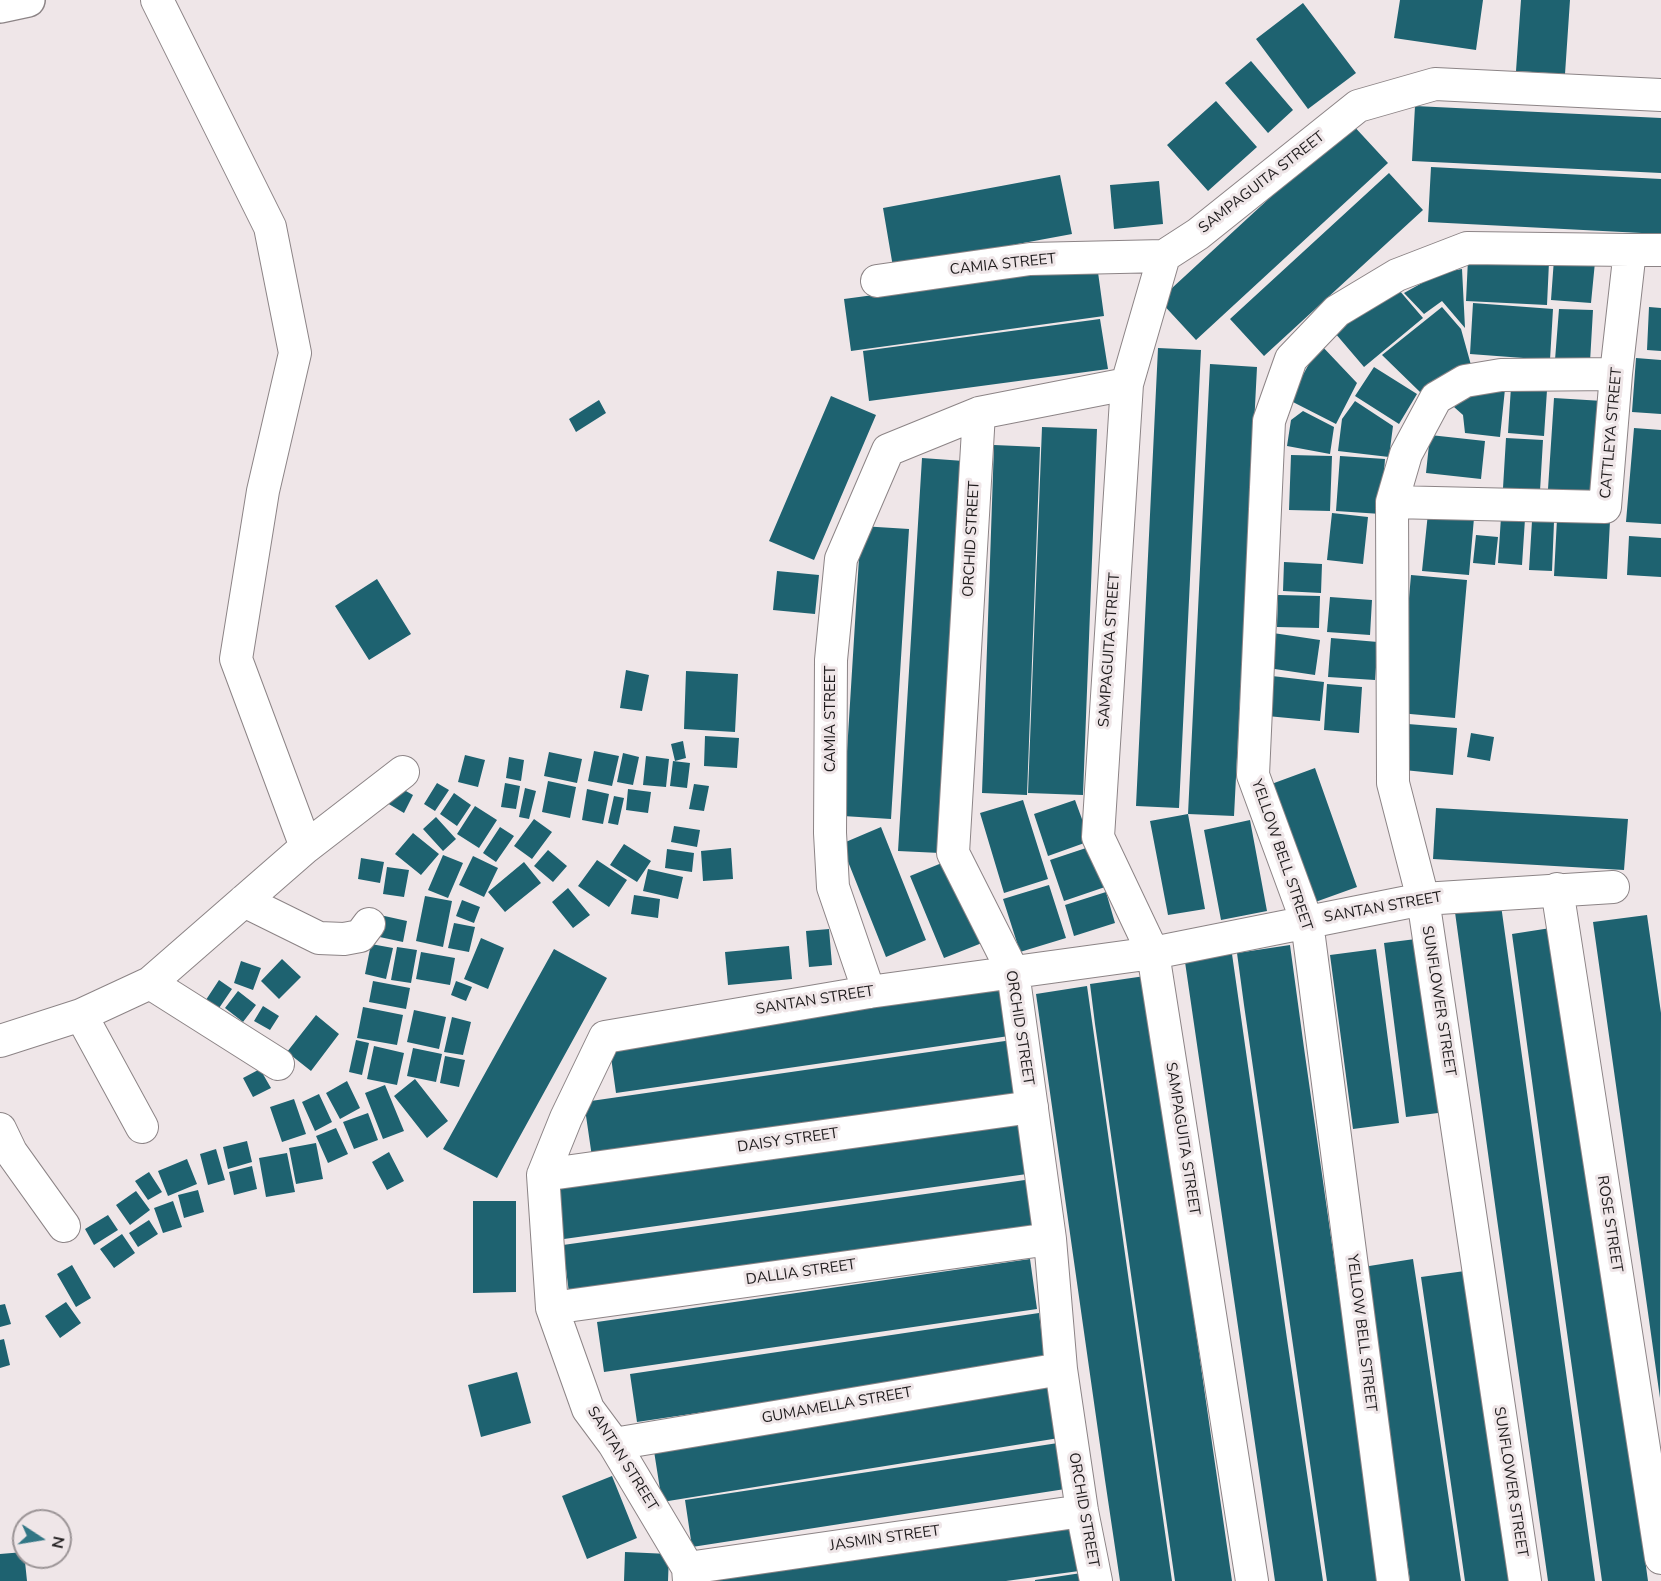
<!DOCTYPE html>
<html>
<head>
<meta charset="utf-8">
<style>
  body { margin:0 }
  #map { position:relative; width:1661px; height:1581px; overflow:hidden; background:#efe6e8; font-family:"Nunito Sans",sans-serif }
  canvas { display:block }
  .north { position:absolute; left:12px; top:1509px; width:60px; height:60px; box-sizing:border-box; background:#efe6e8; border:2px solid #9c9597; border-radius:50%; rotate:102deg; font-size:16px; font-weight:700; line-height:24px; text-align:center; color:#1f1c1d }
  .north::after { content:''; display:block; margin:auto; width:21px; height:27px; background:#317685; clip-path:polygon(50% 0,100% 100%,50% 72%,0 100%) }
</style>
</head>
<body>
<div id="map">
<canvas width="1661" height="1581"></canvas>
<div class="north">N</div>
</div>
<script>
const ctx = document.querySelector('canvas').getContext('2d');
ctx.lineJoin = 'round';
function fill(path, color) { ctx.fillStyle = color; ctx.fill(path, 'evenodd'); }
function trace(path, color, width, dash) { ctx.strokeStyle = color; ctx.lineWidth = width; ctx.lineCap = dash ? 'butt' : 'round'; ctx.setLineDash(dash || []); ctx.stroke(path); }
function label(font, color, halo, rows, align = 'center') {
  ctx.font = font + ' "Nunito Sans",sans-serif'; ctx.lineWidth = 6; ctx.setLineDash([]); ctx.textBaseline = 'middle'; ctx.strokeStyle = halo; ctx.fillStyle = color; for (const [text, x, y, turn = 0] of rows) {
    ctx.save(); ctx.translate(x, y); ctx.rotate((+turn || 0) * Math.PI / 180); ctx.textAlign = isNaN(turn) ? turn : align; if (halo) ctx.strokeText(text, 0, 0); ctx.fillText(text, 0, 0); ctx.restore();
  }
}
const building = new Path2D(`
  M1400,0h83l-7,50 -82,-12z
  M1521,0h49l-5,74 -49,-3z
  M1303,3l53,70 -48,36 -52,-70z
  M1251,61l42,49 -25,23 -43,-50z
  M1216,101l41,46 -49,44 -41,-46z
  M1415,106l246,12v55l-249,-12z
  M1351,123l37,40 -192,177 -37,-40z
  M1431,167l230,12v55l-233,-12z
  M1389,173l34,37 -159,146 -34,-37z
  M1060,175l12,59 -179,33 -10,-59z
  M1159,181l4,43 -49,5 -4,-44z
  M1468,259l81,3 -2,43 -81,-4z
  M1554,259l41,3 -4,41 -40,-3z
  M1097,265l7,51 -253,35 -7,-52z
  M1462,269l3,59 -23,-27 -18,13 -20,-21 36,-20z
  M1393,283l30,35 -59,49 -29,-34z
  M1473,303l80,6 -3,51 -80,-6z
  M1442,307l19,22 10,36 -51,27 -38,-37z
  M1649,307l12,1v43l-14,-1z
  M1559,309l34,1 -3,52 -35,-2z
  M1100,319l8,50 -239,32 -6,-50z
  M1320,344l37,39 -21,41 -47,-24z
  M1158,348l43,2 -22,458 -43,-2z
  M1636,358l25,2v54l-29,-2z
  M1210,364l47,3 -23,449 -46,-2z
  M1374,367l43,27 -18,30 -44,-28z
  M1480,386l25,3 -5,48 -35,-4 -2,-18 -9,-8z
  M1511,387l36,3 -3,46 -36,-3z
  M831,396l45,19 -62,145 -45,-19z
  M1554,398l49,3 -5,91 -50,-3z
  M599,400l7,13 -30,19 -7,-13z
  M1355,401l38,25 -4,31 -51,-6 4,-32z
  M1303,411l31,16 -4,27 -43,-8 4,-26z
  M1042,427l55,2 -14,366 -55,-2z
  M1634,428l27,2v94l-35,-2z
  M1430,435l55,6 -4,38 -55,-6z
  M1506,438l37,2 -3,51 -37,-3z
  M994,445l46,2 -13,348 -45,-2z
  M1291,455l41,1 -2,55 -41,-1z
  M1340,456l45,3 -4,55 -45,-3z
  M922,458l42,3 -24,392 -42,-2z
  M1332,513l36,4 -5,47 -36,-4z
  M1428,513l46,5 -5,57 -47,-4z
  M1501,517l24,2 -3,46 -24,-2z
  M1557,519l53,2 -3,58 -53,-3z
  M1532,521l22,1 -2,49 -23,-1z
  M861,526l48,3 -18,290 -48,-3z
  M1476,535l22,2 -3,28 -22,-2z
  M1629,536l32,2v39l-34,-2z
  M1284,562l38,2 -1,29 -38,-2z
  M777,571l42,4 -4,39 -42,-4z
  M1411,575l56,5 -12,138 -56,-5z
  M377,579l34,55 -42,26 -34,-54z
  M1278,595l42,1 -1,32 -42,-1z
  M1330,597l42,3 -2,35 -43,-3z
  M1273,633l47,7 -5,35 -47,-7z
  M1331,638l47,4 -3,38 -47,-3z
  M626,670l23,5 -7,36 -22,-3z
  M686,671l52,3 -3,58 -51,-3z
  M1272,676l52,6 -4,39 -53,-5z
  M1327,684l35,3 -3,46 -35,-3z
  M1408,724l49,4 -4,47 -49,-5z
  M1471,733l23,4 -4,24 -23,-4z
  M705,736l34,2 -2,30 -33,-2z
  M683,741l3,17 -11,3 -4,-17z
  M594,751l25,5 -7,30 -24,-5z
  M549,752l33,7 -5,24 -33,-7z
  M623,753l16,4 -6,28 -16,-3z
  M465,755l20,5 -7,27 -20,-5z
  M646,756l23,3 -3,28 -23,-2z
  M509,757l15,3 -3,21 -15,-3z
  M673,761l17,2 -3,25 -17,-2z
  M1315,768l42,119 -50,18 -41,-119z
  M548,781l28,6 -6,31 -28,-6z
  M437,783l12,7 -14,21 -11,-7z
  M505,783l15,3 -4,23 -15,-2z
  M694,784l15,2 -5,25 -15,-2z
  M397,786l16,9 -9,18 -17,-10z
  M525,788l11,3 -7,28 -10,-2z
  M587,789l22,5 -6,30 -21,-4z
  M628,789l23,3 -3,21 -22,-3z
  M454,793l17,12 -14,21 -17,-12z
  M614,796l10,2 -6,27 -10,-2z
  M1023,800l25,79 -44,14 -24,-80z
  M1075,800l15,41 -42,15 -14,-42z
  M475,806l22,14 -18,28 -22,-14z
  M1436,808l192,11 -4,51 -191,-11z
  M1188,814l17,95 -37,6 -18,-94z
  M436,817l20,22 -13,12 -20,-22z
  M534,819l18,13 -20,27 -18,-13z
  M1250,820l17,91 -46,9 -17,-90z
  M674,826l26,4 -3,17 -26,-5z
  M500,827l14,9 -18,26 -13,-9z
  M881,827l45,113 -40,17 -45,-113z
  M413,833l26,21 -18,21 -26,-21z
  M624,844l27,17 -14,21 -27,-17z
  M1092,846l13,41 -41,14 -14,-41z
  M731,848l2,31 -30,2 -2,-30z
  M667,849l27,4 -2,19 -27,-4z
  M548,850l19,16 -14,16 -19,-16z
  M443,855l20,8 -15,35 -20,-8z
  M473,856l25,12 -14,29 -25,-12z
  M361,858l23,4 -4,21 -22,-4z
  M954,858l33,83 -43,17 -34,-82z
  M597,860l30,20 -18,27 -31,-21z
  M524,862l17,21 -36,29 -17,-20z
  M387,867l22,3 -5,27 -21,-3z
  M648,869l35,8 -5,22 -35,-8z
  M1049,885l17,53 -46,14 -17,-53z
  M568,888l22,27 -17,13 -21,-26z
  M1106,892l9,31 -41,13 -9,-31z
  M634,895l26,4 -2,19 -27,-4z
  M425,896l27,5 -9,46 -27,-6z
  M1500,898l95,683h-47l-51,-362 -43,-314z
  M462,900l18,7 -6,16 -18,-7z
  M380,915l27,6 -4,21 -28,-6z
  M1647,915l14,98 -1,385 -67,-476z
  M454,923l21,4 -6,25 -21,-4z
  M1557,927l71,509 20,145h-46l-58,-412 -32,-235z
  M829,929l3,36 -23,2 -3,-36z
  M481,938l23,10 -16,41 -24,-10z
  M1424,938l22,174 -40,5 -22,-174z
  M371,944l22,4 -7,31 -21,-5z
  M1290,945l14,103 76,533h-53l-83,-576 -7,-52z
  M789,946l3,33 -64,6 -3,-33z
  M397,947l20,3 -6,33 -20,-3z
  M554,949l53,29 -110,200 -54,-29z
  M1376,949l23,174 -46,6 -23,-174z
  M421,952l34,6 -5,27 -34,-6z
  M1232,954l55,385 36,242h-48l-90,-619z
  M282,959l19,18 -22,22 -18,-18z
  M241,961l20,7 -8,22 -19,-7z
  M1145,976l34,239 53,366h-57l-80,-557 -5,-40z
  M219,980l13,9 -19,28 -13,-8z
  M373,981l37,7 -4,21 -37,-7z
  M456,981l16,6 -6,14 -15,-6z
  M1002,986l7,50 -393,57 -7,-50z
  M1087,986l44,310 41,285h-52l-15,-101 -69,-486z
  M238,991l18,14 -13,17 -18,-14z
  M263,1006l16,10 -9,14 -16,-9z
  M363,1007l40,8 -6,30 -40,-7z
  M414,1010l32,7 -7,32 -32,-7z
  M316,1015l23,19 -28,37 -24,-19z
  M452,1017l19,5 -8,33 -19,-3z
  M356,1040l13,3 -7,32 -13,-3z
  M1012,1040l8,55 -428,62 -8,-55z
  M374,1046l30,7 -7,32 -30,-6z
  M413,1048l29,6 -6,28 -29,-6z
  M445,1056l20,4 -6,27 -19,-4z
  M260,1069l11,19 -18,9 -10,-19z
  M415,1079l33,42 -21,17 -33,-42z
  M347,1081l13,27 -20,11 -14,-26z
  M385,1085l19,46 -21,8 -18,-46z
  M319,1094l13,28 -17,9 -13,-29z
  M294,1099l12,35 -24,8 -12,-35z
  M368,1113l10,27 -24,9 -11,-27z
  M1027,1119l7,54 -470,66 -8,-53z
  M336,1128l12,26 -20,9 -12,-27z
  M247,1141l5,21 -24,7 -5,-22z
  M316,1143l7,36 -27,5 -7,-36z
  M216,1149l9,31 -17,5 -8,-31z
  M389,1152l15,29 -17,9 -15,-28z
  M287,1153l8,39 -29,5 -7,-39z
  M187,1159l10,25 -29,12 -10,-25z
  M252,1166l5,23 -23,6 -5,-23z
  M149,1172l13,20 -14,8 -13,-19z
  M1032,1179l6,48 -469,66 -6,-48z
  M198,1190l6,22 -20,6 -6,-23z
  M136,1191l14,19 -20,15 -14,-20z
  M173,1201l9,26 -19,6 -9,-25z
  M473,1201h43v91l-43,1z
  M108,1215l10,15 -24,15 -9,-16z
  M149,1220l9,14 -20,13 -9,-14z
  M122,1234l13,19 -21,15 -14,-19z
  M1030,1259l7,50 -433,63 -7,-50z
  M1413,1259l12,79 36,243h-51l-47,-314z
  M72,1265l19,33 -15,9 -19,-33z
  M1465,1271l45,310h-45l-44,-304z
  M66,1302l15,21 -21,15 -15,-22z
  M5,1304l6,20 -11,3v-22z
  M1039,1313l6,48 -408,61 -7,-48z
  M4,1339l6,26 -10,3v-28z
  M517,1372l14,51 -50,14 -13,-52z
  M1051,1387l8,51 -397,64 -8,-51z
  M1071,1441l7,46 -386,60 -7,-47z
  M612,1476l25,62 -50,21 -25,-63z
  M1073,1526l6,45 -73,10h-302z
  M24,1552l3,29h-27v-27z
  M625,1552l44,2 -1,27h-44z
  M1088,1572l1,9h-54v-1z`);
const minor = new Path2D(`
  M157,0l113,227 25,126 -32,138 -27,168 70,188
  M877,281l153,-22 134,-3
  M979,413l-26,440 60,119 37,267 11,130 21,142 14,70
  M1392,502l213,5 11,-133 14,-124h31
  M1557,889l104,669
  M244,901l75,37 25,1 16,-3 9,-12
  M150,983l128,81
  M869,992l-36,-105 -3,-54 1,-173 10,-101 47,-109 91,-37 148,-29
  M81,1015l61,112
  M0,1041l81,-26 69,-32 156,-136 97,-75
  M0,1129l11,23 53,74
  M543,1175l489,-68
  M552,1308l498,-69
  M614,1444l447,-75
  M688,1568l394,-57
  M689,1581l-1,-13 -74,-124 -26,-35 -36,-101 -9,-133 23,-57 39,-81 264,-45 284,-39 270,-54 190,-12
  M1252,1581l-99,-628 -55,-116 29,-453 37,-128 34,-22 160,-128 77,-22 226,11
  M1393,1581l-86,-659 -54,-147 16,-354 22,-62 46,-48 60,-36 70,-27 163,2
  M1525,1581l-102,-682 -30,-116 -1,-281 14,-48 30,-56 29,-17 36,-6 115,-1`);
const tertiary = new Path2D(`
  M0,6l28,-6`);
const streetNames = [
  ["SAMPAGUITA STREET",1262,183,-38],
  ["CAMIA STREET",1003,265,-6],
  ["CATTLEYA STREET",1612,433,-85],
  ["ORCHID STREET",972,539,-87],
  ["SAMPAGUITA STREET",1110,650,-86],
  ["CAMIA STREET",831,719,-90],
  ["YELLOW BELL STREET",1281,855,71],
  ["SANTAN STREET",1383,908,-10],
  ["SANTAN STREET",815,1001,-9],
  ["SUNFLOWER STREET",1438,1001,81],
  ["ORCHID STREET",1019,1028,81],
  ["SAMPAGUITA STREET",1182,1139,81],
  ["DAISY STREET",788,1141,-8],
  ["ROSE STREET",1609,1224,81],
  ["DALLIA STREET",801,1273,-8],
  ["YELLOW BELL STREET",1361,1333,83],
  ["GUMAMELLA STREET",837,1406,-10],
  ["SANTAN STREET",622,1459,58],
  ["SUNFLOWER STREET",1510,1482,81],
  ["ORCHID STREET",1083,1510,80],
  ["JASMIN STREET",885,1539,-8]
];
fill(building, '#1e6270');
trace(minor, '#8c8486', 34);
trace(tertiary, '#8c8486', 36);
trace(minor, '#fff', 32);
trace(tertiary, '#fff', 33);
label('15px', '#1f1c1d', '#efe6e8', streetNames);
</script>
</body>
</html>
